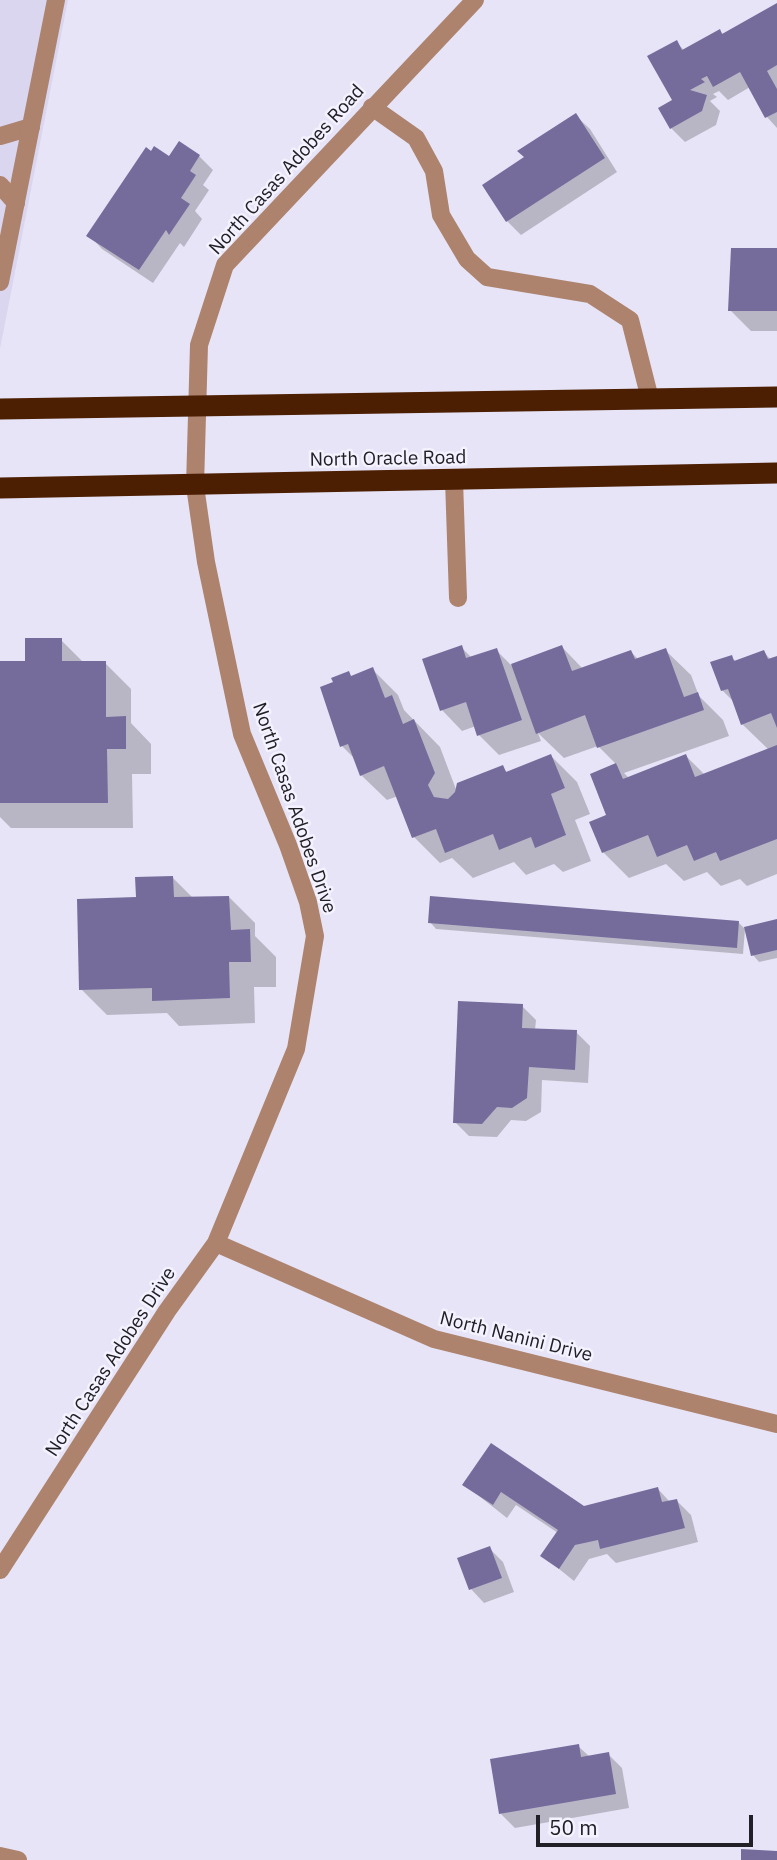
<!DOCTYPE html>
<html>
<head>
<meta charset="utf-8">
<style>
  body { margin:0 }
  #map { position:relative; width:777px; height:1860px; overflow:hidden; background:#e7e4f7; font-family:"IBM Plex Sans",sans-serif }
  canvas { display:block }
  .scale { position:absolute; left:536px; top:1815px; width:217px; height:32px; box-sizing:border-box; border:4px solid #212026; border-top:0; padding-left:9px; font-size:21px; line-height:24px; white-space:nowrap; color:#212026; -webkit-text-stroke:5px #f4f2fe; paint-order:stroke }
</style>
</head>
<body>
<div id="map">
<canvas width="777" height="1860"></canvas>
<div class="scale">50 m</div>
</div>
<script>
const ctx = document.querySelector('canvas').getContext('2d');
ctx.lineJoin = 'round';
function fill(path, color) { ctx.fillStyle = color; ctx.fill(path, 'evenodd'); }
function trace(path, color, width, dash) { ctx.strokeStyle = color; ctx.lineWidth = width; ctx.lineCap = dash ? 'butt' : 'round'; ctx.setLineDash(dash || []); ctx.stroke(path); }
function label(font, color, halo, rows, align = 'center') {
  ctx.font = font + ' "IBM Plex Sans",sans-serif'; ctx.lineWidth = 5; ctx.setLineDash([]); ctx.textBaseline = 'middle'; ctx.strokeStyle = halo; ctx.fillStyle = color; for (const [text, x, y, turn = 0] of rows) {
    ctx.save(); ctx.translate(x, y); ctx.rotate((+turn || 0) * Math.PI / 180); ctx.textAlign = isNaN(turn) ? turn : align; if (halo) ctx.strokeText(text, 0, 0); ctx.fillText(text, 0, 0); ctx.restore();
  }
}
const built = new Path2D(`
  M0,0h68l-68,349z`);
const shadow = new Path2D(`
  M777,5v123l-10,-11 -17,-30 -22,13 -9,-9 -6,3 4,3 -7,4 10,10 -4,14 -31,17 -14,-14 5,-86 9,9 35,-20 4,4z
  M576,116l14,13 27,43 -96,63 -14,-14 19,-63z
  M199,156l14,14 -10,15 6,5 -14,21 7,8 -18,28 -4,-4 -27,40 -51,-34 -13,-14 81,-77z
  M777,250v81h-26l-21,-21z
  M61,640l23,23h21l26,26v34l20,21v30h-19l1,54h-122l-11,-11v-154h27z
  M461,647l11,11 24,-8 16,16 50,-19 21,22 48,-17 8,8 26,-10 26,25 8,21 24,24 6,16 -105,37 5,5 57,-22 19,19 64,-25 -27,-26 -8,-22 -12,-12 9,-33 6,5 27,-10 7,8 6,-2v216l-30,12 -7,-7 -19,7 -14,-14 -23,9 -18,-17 -37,14 -26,-26 14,-87 -19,-19 -34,12 -26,-25 3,8 -42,14 -20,-20 -3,-9 -14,5 -20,-21z
  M372,669l26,26 6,15 36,37 17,45 45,-25 6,6 43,-17 26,26 13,32 -15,6 16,41 -28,11 -9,-8 -28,11 -12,-13 -41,16 -21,-20 -12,5 -26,-26 -16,-41 -11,4 -26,-25 -5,-15 -14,-14 10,-69z
  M173,878l20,20 36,-1 26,26v13l21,21v30h-22l1,36 -76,3 -12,-13 -60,2 -26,-26 57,-90z
  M777,921v37l-18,4 -6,-7z
  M430,922h308l7,7 -2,25 -307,-25z
  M522,1006l14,14 -1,10 41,2 14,14 -2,37 -46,-3 -1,32 -15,9 -15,-1 -14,17 -28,-1 -14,-14z
  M465,1485l119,23 74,-19 12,13 7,-1 14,14 7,27 -82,21 -9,-9 -18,5 -15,22 -31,-25 15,-23 -42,-28 -9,13z
  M489,1548l14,14 11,30 -30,11 -13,-14z
  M578,1746l12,11 18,-3 14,14 7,40 -114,20 -14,-14z`);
const building = new Path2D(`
  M777,3v62l-10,6 10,18v23l-12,6 -25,-46 -27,15 -6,-11 -6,3 4,3 -15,8 17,5 -5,16 -32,18 -12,-21 14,-8 -25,-44 30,-16 5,10 38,-21 2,5z
  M576,113l29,45 -99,64 -24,-37 42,-28 -7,-6z
  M179,141l21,14 -10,16 6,4 -15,23 9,6 -21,31 -3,-5 -27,40 -53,-34 60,-89 5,4 3,-5 15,10z
  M731,248h46v63h-49z
  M25,638h37v23h44v56l20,-1v33h-19l1,54h-108v-142h25z
  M462,645l4,13 31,-10 25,72 -45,16 -11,-34 -26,9 -18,-52z
  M562,645l10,26 59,-21 4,9 31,-11 18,49 14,-5 6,18 -107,38 -12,-33 -49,19 -25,-70z
  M764,650l4,9 9,-3v72l-6,-15 -30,12 -13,-36 -7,2 -11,-29 22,-7 2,6z
  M373,667l12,31 7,-3 11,29 11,-5 21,54 -7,12 6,12 14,2 7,-7 2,-9 46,-18 3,7 45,-18 14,34 -14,6 15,41 -31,13 -4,-11 -32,13 -6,-16 -48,19 -9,-24 -24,9 -28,-72 -24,10 -12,-32 -8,3 -20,-60 13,-5 -2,-4 18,-7 2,5z
  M777,745v94l-57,22 -4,-9 -22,9 -7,-16 -30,12 -9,-22 -46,18 -13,-31 17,-7 -16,-41 26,-11 7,16 63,-25 9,23z
  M173,876l1,21 55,-1 2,34 19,-1 1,33h-22l1,36 -78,3v-13l-73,2 -2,-91 59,-2 -1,-20z
  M430,896l309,25 -2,27 -309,-25z
  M777,919v31l-26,6 -7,-29z
  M458,1001l65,3 -1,24 55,2 -2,40 -46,-3 -2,31 -15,10 -15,-1 -15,17 -29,-1z
  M491,1443l93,63 74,-19 4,15 15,-3 8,29 -85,21 -2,-9 -23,5 -16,24 -19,-13 18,-26 -57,-38 -8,13 -31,-20z
  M490,1546l12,32 -33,12 -12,-32z
  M579,1744l2,13 28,-5 7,42 -117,20 -9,-55z
  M741,1849l36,2v9h-36z`);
const lane = new Path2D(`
  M372,107l44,31 18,33 7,44 26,44 20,18 103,17 40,26 20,79
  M0,136l31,-9
  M0,185l16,18
  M454,480l4,118`);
const street = new Path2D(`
  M0,282l56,-282
  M216,1243l218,96 343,85
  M0,1570l167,-259 49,-68 80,-194 19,-113 -7,-34 -20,-57 -46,-111 -36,-172 -11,-76 4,-141 26,-80 250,-265
  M0,1856l18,4`);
const highway = new Path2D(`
  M0,409l777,-12
  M0,488l777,-15`);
const streetNames = [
  ["North Casas Adobes Road",287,170,-48],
  ["North Oracle Road",388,459,-1],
  ["North Casas Adobes Drive",294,808,71],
  ["North Nanini Drive",516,1337,14],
  ["North Casas Adobes Drive",111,1362,-57]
];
fill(built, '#dbd6f0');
fill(shadow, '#0003');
fill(building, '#766c9c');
trace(lane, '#ad836e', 18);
trace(street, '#ad836e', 18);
trace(highway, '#4c1e02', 21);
label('19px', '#212026', '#f4f2fe', streetNames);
</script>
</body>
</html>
